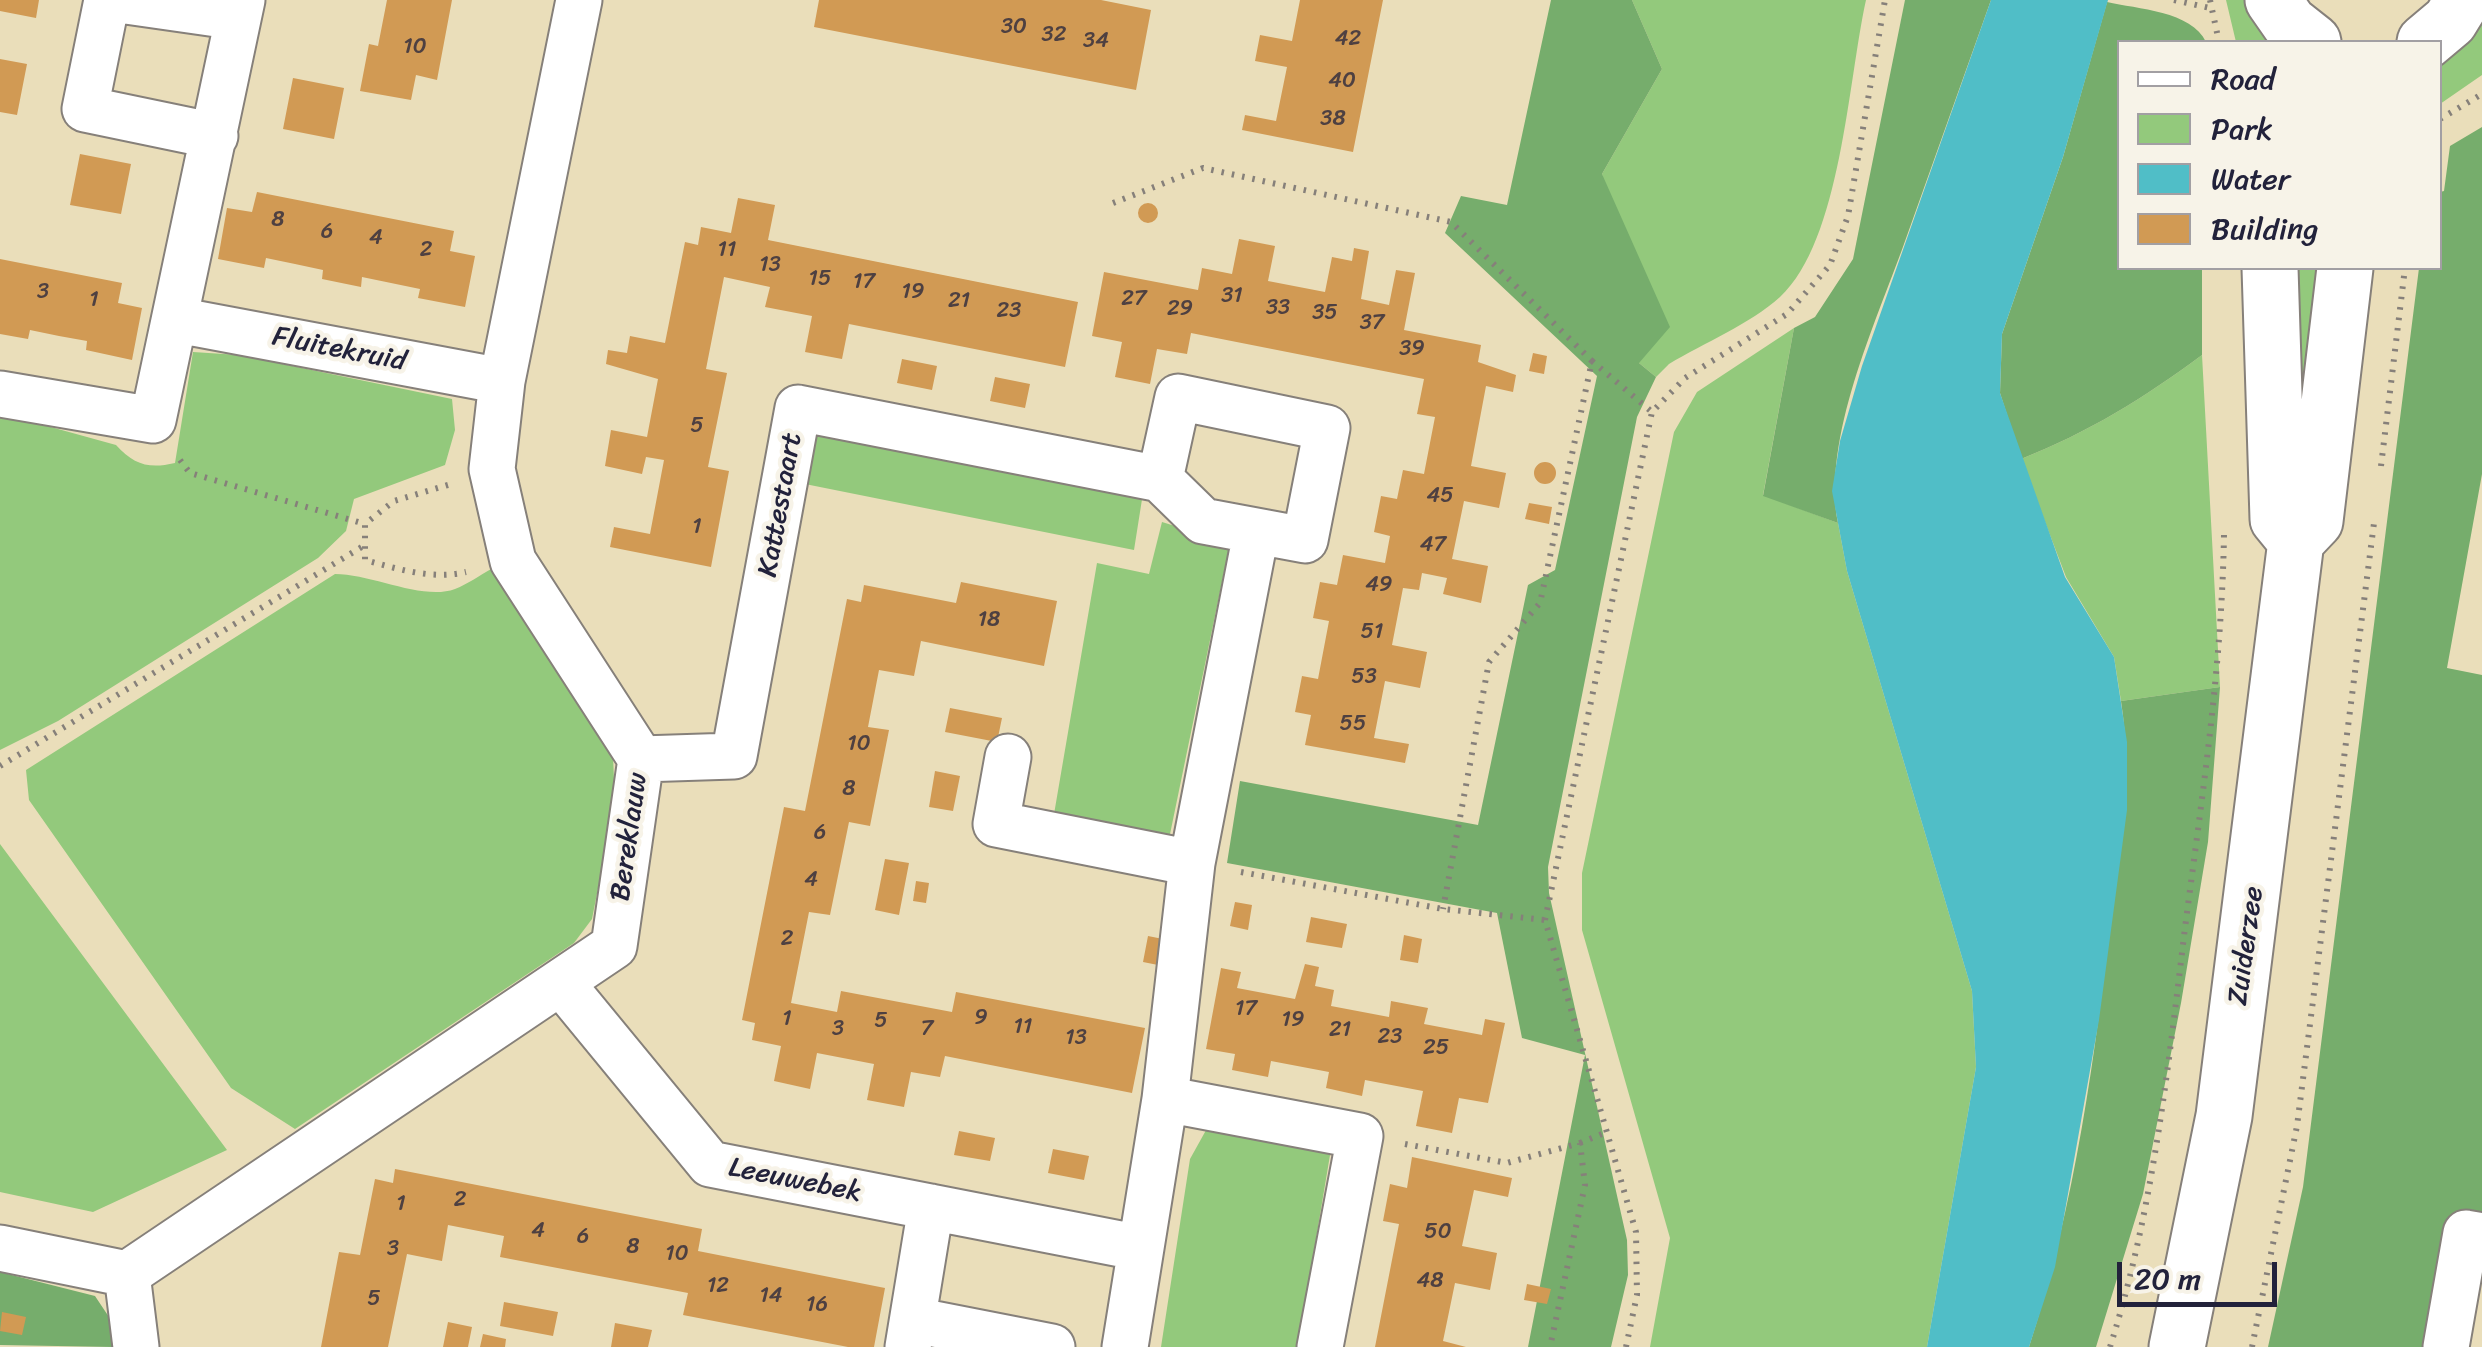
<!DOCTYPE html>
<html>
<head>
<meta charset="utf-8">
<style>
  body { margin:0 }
  #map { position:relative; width:2482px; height:1347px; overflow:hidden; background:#eadeba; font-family:Sriracha,sans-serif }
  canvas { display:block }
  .legend { position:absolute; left:2117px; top:40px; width:325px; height:230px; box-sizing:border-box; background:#f7f3e8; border:2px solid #a29fa3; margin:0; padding:12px 18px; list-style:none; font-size:30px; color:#22223b }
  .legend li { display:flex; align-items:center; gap:20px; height:50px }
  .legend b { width:50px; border:2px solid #a29fa3 }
  .scale { position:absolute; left:2117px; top:1262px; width:160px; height:45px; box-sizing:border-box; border:5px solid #22223b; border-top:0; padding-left:12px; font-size:30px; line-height:35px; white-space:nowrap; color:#22223b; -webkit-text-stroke:8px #f7f3e8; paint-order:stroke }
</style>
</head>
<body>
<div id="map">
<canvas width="2482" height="1347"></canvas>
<ul class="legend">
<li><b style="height:12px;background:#fff"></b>Road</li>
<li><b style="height:28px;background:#93c97c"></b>Park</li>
<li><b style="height:28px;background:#50bec7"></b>Water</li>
<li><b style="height:28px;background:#d19a54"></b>Building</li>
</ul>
<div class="scale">20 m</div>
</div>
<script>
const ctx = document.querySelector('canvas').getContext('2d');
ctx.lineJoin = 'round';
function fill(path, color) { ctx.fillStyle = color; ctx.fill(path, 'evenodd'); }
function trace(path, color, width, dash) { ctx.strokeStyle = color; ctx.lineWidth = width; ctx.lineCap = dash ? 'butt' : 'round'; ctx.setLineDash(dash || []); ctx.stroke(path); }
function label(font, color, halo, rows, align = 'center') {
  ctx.font = font + ' Sriracha,sans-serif'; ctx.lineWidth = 9; ctx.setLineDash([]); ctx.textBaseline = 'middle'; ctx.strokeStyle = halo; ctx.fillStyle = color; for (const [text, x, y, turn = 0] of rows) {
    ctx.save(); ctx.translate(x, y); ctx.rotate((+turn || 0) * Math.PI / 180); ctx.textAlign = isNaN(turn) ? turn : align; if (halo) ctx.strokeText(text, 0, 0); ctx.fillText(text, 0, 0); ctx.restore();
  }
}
const green = new Path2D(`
  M1632,0h234c-18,81 -25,241 -86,297 -30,27 -76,46 -111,67l-13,13 -17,-14 -37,-189 60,-105z
  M2226,0h23l17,42h-30z
  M2482,22v53l-42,29v-41z
  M2289,268h39l-22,184z
  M1794,328l-31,167 75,28 9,48 125,420 4,76 -49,280h-277l20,-109 -88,-308v-57l92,-441 23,-40z
  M193,352l46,3 213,44 3,31 -10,35 -91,34 -8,32 -28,27 -260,163 -58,29v-337l116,32c18,20 33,24 59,18z
  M2202,355l18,332 -99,14 -7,-44 -48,-80 -45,-118c68,-27 123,-61 181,-104z
  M818,425l325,68 -9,57 -329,-66z
  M1162,522l68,21 -61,296 -116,-19 44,-257 52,11z
  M491,569l122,187 2,46 -23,117 -18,24 -279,186 -64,-41 -202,-288 -3,-30 309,-196c37,0 88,27 120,15 13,-5 25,-14 36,-20z
  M0,844l227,306 -134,62 -93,-20z
  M1210,1123l121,26 -33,198h-137l29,-188z`);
const forest = new Path2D(`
  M1551,0h81l30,69 -60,105 68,153 -31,36 17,14 -19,40 -89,450 1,26 78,347 1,35 -17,72h-83l57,-292 -63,-17 -25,-125 -270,-50 13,-82 238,44 50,-240 27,-15 42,-194 -152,-143 16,-37 46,9z
  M1905,0h86c-29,81 -58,163 -87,244 -29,81 -82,194 -66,279l-75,-27 31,-168 21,-11 38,-58z
  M2107,2c30,7 85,9 99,40h-86v226h82v87c-58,43 -113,77 -181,104l-21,-66 2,-59 61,-177z
  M2482,127v347l-35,194 35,7v536l-34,136h-180l35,-160 116,-919h21v-76l4,-1 6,-45z
  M2220,687l-12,155 -27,161 -38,191 -47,153h-67c46,-142 67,-294 83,-442 8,-78 21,-124 9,-204z
  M0,1272l95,24 14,21 5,30 -114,-2z`);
const water = new Path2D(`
  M1991,0h117l-45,157 -61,177 -2,59 65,184 49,80 13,85v68l-28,210 -44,247 -26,80h-102l49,-280 -4,-76 -125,-420 -15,-80 8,-50 22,-75z`);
const building = new Path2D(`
  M0,0h39l-3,18 -36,-7z
  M387,0h65l-15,80 -21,-5 -5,25 -51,-9 9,-47 9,2z
  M819,0h282l50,10 -15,80 -322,-63z
  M1300,0h83l-30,152 -111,-22 3,-15 31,6 11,-54 -32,-6 5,-26 32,6z
  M0,59l27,5 -10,51 -17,-3z
  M293,78l51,10 -10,51 -51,-10z
  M80,154l51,10 -10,50 -51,-9z
  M257,192l197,39 -4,20 25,5 -10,51 -47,-9 2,-9 -58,-12 -1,10 -39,-8 1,-9 -28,-6 -29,-6 -2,10 -46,-9 9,-51 25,4z
  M738,198l37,7 -7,35 310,62 -13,65 -216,-43 -7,35 -37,-7 7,-36 -47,-9 5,-20 -46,-10 -18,92 21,4 -19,94 21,4 -18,96 -101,-20 4,-20 36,7 14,-74 -18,-3 -4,17 -37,-8 6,-36 36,7 11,-58 -52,-15 2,-14 19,3 3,-17 35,7 20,-101 13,3 3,-18 30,6z
  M1138 213a10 10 0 1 1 20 0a10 10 0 1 1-20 0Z
  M1239,239l36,7 -7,35 57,11 7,-35 20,4 2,-13 15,3 -8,48 28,6 7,-35 19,3 -11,57 77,15 -3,17 38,13 -3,17 -27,-6 -15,80 35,7 -7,35 -35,-7 -12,58 36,7 -7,37 -38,-9 4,-16 -25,-5 -3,17 -16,-2 -11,57 35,7 -7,36 -35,-7 -11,57 35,6 -4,19 -100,-18 6,-30 -16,-3 7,-36 16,3 11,-58 -16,-3 7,-36 17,3 6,-30 42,8 5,-27 -16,-4 7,-36 16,3 6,-29 21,4 11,-57 -18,-3 7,-35 -233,-46 -4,21 -30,-5 -7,35 -35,-7 7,-35 -30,-6 12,-64 94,18 4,-22 30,6z
  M0,259l122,24 -4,20 24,5 -10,52 -46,-10 1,-9 -28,-5 -29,-6 -2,9 -28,-5z
  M1533,353l14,3 -3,18 -15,-3z
  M902,359l35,7 -5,24 -35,-7z
  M995,377l35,7 -5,24 -35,-7z
  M1534 473a11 11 0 1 1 22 0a11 11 0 1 1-22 0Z
  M1529,503l23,4 -3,17 -24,-5z
  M961,582l96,19 -13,65 -123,-25 -7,35 -35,-6 -11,57 21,3 -19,96 -21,-4 -19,93 -21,-3 -18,91 46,9 4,-21 111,21 4,-20 189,36 -13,65 -187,-37 -5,21 -29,-5 -7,35 -37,-7 7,-36 -57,-11 -7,36 -36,-8 7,-35 -29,-6 3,-17 -13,-3 42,-213 21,4 42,-212 14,3 3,-17 92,18z
  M950,708l52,10 -5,24 -52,-10z
  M935,771l25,5 -7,35 -24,-4z
  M885,859l24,4 -10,52 -24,-5z
  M916,881l13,2 -3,20 -13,-2z
  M1235,902l17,3 -4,25 -18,-4z
  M1311,917l36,7 -5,24 -36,-6z
  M1404,935l18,4 -4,24 -18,-3z
  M1148,936l15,3 -5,26 -15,-3z
  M1305,964l14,3 -4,19 19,4 -3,16 58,11 2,-16 37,7 -4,16 58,11 3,-16 20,4 -17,80 -29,-5 -7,35 -36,-7 7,-35 -58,-11 -3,16 -36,-8 3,-16 -58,-11 -3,16 -36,-7 3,-16 -29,-5 15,-81 20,4 -4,16 58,11z
  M959,1131l36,7 -5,23 -36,-6z
  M1053,1149l36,7 -5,24 -36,-7z
  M1412,1157l100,21 -4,19 -34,-7 -12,56 35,7 -7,37 -35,-7 -12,58 23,6h-91l24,-123 -16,-3 7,-37 17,4z
  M395,1169l307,60 -4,22 187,37 -11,59h-26l-165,-32 5,-22 -188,-36 4,-21 -56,-11 -6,36 -35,-7 -19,93h-67l18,-95 21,3 15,-76 18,4z
  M1527,1284l24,5 -4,15 -23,-4z
  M504,1302l54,10 -5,24 -53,-10z
  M2,1312l24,5 -4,18 -22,-4z
  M448,1322l24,5 -4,20h-25z
  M615,1323l37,7 -4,17h-37z
  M483,1334l23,5 -1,8h-25z`);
const path = new Path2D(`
  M2174,0l36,8
  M2210,0l9,42
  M2440,119l42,-25
  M1113,203l90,-35 248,54 141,139 -52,242 -51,59 -46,247
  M1592,361l60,51
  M180,460l10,13 175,51
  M2381,466l24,-198
  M448,485l-54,16 -29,23v36c33,9 67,20 101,12
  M0,766l365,-221
  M1241,872l202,37 102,11
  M1580,1143l27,-11
  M1405,1144l102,19 73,-20 5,42 -35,162
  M1626,1347l11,-52 -1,-63 -91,-312 107,-508 33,-34 102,-64 43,-49 18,-49 37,-216
  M2110,1347c43,-135 58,-279 75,-419 17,-131 37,-262 39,-394
  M2252,1347l45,-221 77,-603`);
const minor = new Path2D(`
  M107,0l-22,109 130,27
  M119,0l119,17
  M177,320l325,61
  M0,394l153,26 89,-420
  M1008,757l-12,67 196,39 64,-330
  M641,759l93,-3 64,-348 362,71 43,42 102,19 22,-112 -149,-31 -18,82
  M562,984l148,180 431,84
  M1165,1099l195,37 -40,211
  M0,1248l127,26 487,-328 27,-187 -128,-198 -21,-92 10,-88 77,-381
  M127,1274l9,73
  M914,1320l138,27
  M908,1347l23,-140
  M1125,1347l40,-248 27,-236
  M2446,1347l20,-114 16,3`);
const tertiary = new Path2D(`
  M2273,0l16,23 24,19
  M2425,42l25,-21 13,-21
  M2270,268l8,251 18,22
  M2177,1347l47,-231 72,-575 19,-20 30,-253`);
const numberNames = [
  ["30",1014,27],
  ["32",1054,35],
  ["42",1348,39],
  ["34",1096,41],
  ["10",415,47],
  ["40",1342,81],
  ["38",1333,119],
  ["8",278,220],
  ["6",327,232],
  ["4",376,238],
  ["2",426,250],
  ["11",727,250],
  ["13",770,265],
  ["15",820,279],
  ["17",864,282],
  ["3",43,292],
  ["19",913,292],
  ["31",1232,296],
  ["27",1134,299],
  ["1",94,300],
  ["21",959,301],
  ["33",1278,308],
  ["29",1180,309],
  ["23",1009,311],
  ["35",1325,313],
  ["37",1372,323],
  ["39",1412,349],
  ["5",697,426],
  ["45",1440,496],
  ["1",697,527],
  ["47",1433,545],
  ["49",1379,585],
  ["18",989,620],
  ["51",1372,632],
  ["53",1364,677],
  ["55",1353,724],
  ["10",859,744],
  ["8",849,789],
  ["6",820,833],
  ["4",811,880],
  ["2",787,939],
  ["17",1246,1009],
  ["9",981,1018],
  ["1",787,1019],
  ["19",1293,1020],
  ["5",881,1021],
  ["11",1023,1027],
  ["3",838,1029],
  ["7",927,1029],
  ["21",1340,1030],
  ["23",1390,1037],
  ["13",1076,1038],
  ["25",1436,1048],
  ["2",460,1200],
  ["1",401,1204],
  ["4",538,1231],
  ["50",1438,1232],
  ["6",583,1237],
  ["8",633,1247],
  ["3",393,1249],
  ["10",677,1254],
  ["48",1430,1281],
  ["12",718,1286],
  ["14",771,1296],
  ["5",374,1299],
  ["16",817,1305]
];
const streetNames = [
  ["Fluitekruid",339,350,11],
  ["Kattestaart",781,505,-80],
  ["Bereklauw",630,837,-82],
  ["Zuiderzee",2247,946,-82],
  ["Leeuwebek",795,1181,11]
];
fill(green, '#93c97c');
fill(forest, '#76ad6c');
fill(water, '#50bec7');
fill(building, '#d19a54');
trace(minor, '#86807a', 49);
trace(tertiary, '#86807a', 59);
trace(path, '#86807a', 6, [2.5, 8]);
trace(minor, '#fff', 45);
trace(tertiary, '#fff', 55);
label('22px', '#4e4041', null, numberNames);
label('28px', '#22223b', '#f7f3e8', streetNames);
</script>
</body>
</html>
